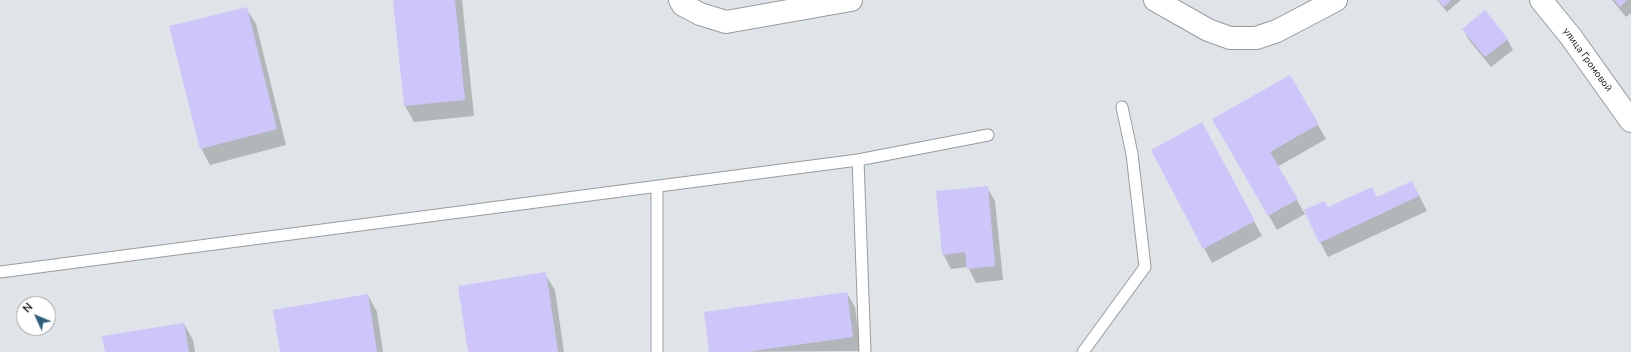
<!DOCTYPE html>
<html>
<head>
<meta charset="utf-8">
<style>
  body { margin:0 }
  #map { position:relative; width:1631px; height:352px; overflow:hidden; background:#dee4e8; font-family:"Nunito Sans",sans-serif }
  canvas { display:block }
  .north { position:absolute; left:16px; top:296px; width:40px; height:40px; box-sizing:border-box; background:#fff; border:1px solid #a1a1a2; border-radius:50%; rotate:314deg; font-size:11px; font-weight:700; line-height:16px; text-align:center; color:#131416 }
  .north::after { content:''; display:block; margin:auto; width:14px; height:18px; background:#2c607c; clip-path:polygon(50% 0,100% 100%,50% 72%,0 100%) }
</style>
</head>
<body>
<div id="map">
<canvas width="1631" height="352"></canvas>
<div class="north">N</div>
</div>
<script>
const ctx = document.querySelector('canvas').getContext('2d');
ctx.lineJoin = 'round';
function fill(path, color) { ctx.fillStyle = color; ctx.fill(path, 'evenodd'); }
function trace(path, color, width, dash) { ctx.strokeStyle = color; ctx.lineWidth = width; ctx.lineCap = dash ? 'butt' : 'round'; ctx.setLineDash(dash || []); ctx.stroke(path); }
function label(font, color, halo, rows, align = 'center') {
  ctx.font = font + ' "Nunito Sans",sans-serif'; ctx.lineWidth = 3; ctx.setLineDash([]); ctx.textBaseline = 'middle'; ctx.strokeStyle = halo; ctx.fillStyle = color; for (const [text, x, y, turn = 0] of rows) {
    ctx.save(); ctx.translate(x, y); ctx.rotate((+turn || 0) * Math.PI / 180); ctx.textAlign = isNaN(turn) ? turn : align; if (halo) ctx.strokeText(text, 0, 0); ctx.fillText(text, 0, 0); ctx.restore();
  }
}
const shadow = new Path2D(`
  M394,0h68l12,116 -60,6 -9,-16z
  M1437,0h24l-14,12z
  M1612,0h19v13l-5,4z
  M246,8l10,16 30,121 -76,20 -9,-17z
  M1463,29l44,10 6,11 -22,17 -22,-27z
  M1290,76l36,63 -49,28 28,47 -28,16 -63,-110z
  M1210,138l52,98 -50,27 -8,-15z
  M1412,182l15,29 -99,46 -8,-15 8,-34 49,-10z
  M987,187l8,14 8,79 -27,3 -8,-16 -17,2 -8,-15z
  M545,274l10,16 9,62h-95z
  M847,293l8,14 6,44 -151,1z
  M368,295l9,17 6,40h-102z
  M184,324l9,16 2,12h-89z`);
const building = new Path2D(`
  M393,0h62l10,100 -61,6z
  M1438,0h13l-7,7z
  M1614,0h13l-7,7z
  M247,7l30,122 -77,20 -31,-123z
  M1485,10l23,29 -23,18 -23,-28z
  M1290,75l29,49 -49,28 28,47 -30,17 -56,-97z
  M1202,122l53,99 -52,28 -52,-99z
  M1412,181l7,15 -100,47 -15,-33 20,-9 4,6 44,-20 5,10z
  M988,186l7,80 -28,3 -2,-17 -23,3 -6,-64z
  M546,272l12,80h-90l-10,-66z
  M847,292l6,45 -108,15h-36l-5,-40z
  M368,294l9,58h-97l-7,-42z
  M184,323l5,29h-84l-3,-16z`);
const service = new Path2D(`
  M858,160l7,192
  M0,272l858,-112 130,-25
  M657,352v-165
  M1083,352l62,-85 -13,-113 -10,-47`);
const minor = new Path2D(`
  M680,0l3,5 17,9 26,8 125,-22
  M1155,0l53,30 22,8h26l21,-7 59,-31
  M1541,0l30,37 60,84`);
const streetNames = [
  ["улица Громовой",1587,60,54]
];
fill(shadow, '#0003');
fill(building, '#cec6fb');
trace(service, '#979ca0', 13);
trace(minor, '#979ca0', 24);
trace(service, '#fff', 11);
trace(minor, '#fff', 22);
label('10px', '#131416', '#fff', streetNames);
</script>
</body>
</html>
